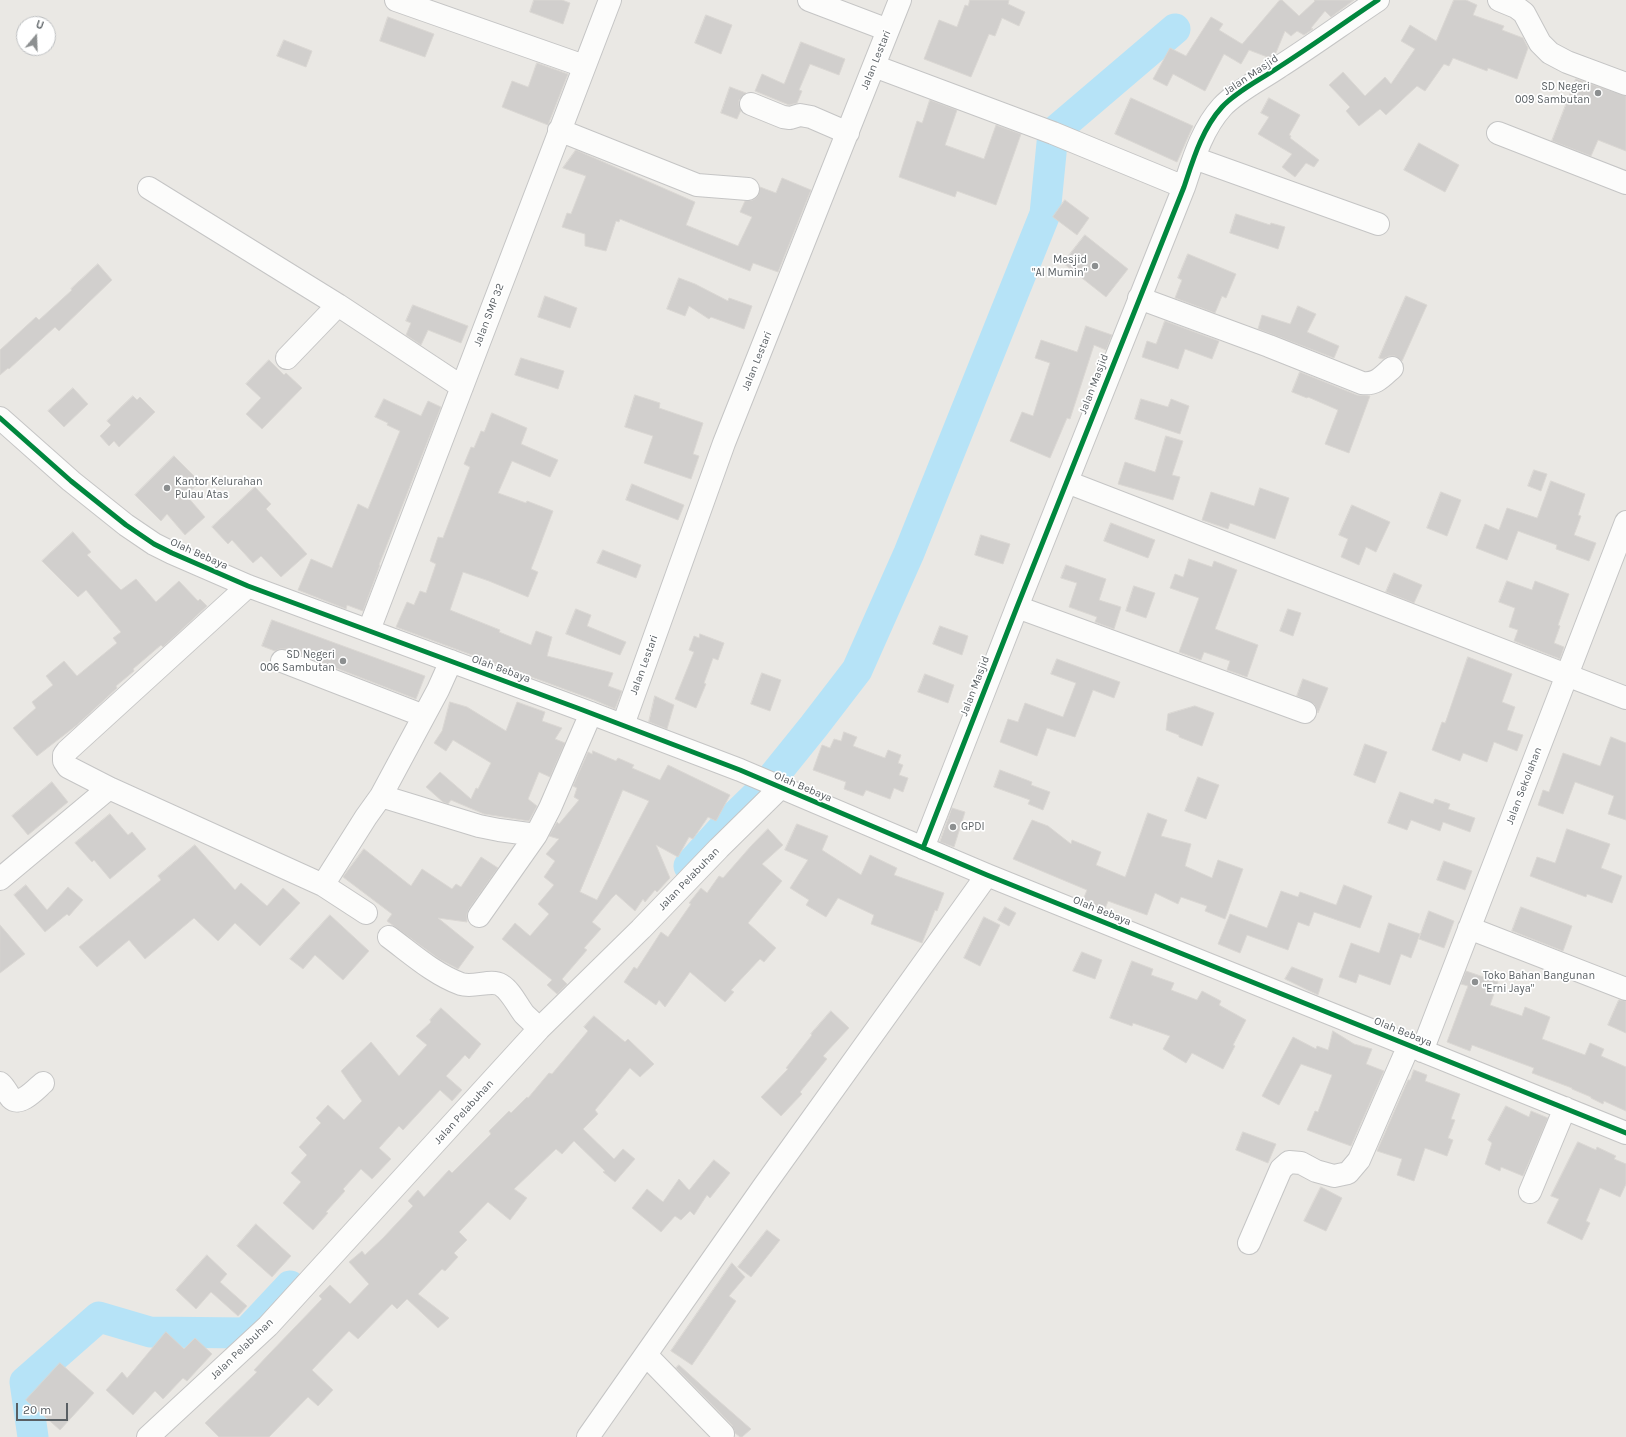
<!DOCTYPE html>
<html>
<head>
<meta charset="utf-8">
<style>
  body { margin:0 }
  #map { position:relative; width:1626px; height:1437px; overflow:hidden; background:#eae8e4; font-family:Karla,sans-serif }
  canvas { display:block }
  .north { position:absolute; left:16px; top:16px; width:40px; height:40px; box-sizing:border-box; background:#fff; border:1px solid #bdbfc1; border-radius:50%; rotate:19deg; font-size:11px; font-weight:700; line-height:16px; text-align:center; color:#595f63 }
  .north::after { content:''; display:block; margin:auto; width:14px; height:18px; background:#8c8f90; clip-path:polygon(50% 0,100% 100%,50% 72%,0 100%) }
  .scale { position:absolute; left:16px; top:1403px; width:52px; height:18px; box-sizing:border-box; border:2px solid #595f63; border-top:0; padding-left:5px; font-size:12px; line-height:14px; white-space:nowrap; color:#595f63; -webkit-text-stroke:3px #fff; paint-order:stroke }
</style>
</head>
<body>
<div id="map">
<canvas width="1626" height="1437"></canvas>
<div class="north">U</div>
<div class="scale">20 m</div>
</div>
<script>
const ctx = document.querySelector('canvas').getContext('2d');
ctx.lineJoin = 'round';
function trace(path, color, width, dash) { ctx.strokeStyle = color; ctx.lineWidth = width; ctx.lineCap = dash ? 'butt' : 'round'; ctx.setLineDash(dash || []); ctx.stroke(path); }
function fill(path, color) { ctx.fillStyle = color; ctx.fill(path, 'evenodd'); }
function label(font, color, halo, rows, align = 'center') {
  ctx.font = font + ' Karla,sans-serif'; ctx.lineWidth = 3.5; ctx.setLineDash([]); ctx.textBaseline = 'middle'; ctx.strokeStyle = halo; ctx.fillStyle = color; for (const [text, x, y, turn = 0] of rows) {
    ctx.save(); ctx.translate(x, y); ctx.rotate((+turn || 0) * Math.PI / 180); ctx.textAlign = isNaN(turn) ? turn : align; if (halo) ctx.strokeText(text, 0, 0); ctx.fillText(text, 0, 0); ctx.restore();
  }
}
const river = new Path2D(`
  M689,866l36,-40 39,-38 50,-62 43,-56 52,-117 136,-339 8,-81 122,-104
  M33,1437l-8,-55 74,-65 51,15 96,1 44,-47`);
const building = new Path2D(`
  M534,0h28l8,3 -7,21 -33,-12z
  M970,0h39l-1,4 17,8 -6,14 -17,-8 -7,18 -6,-2 -18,43 -47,-18 15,-39 18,7 8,-22 3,1z
  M1280,0h2l17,16 16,-15 -1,-1h40l-23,17 -6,-6 -14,17 2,1 -9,6 -7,-4 -6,5 -6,-5 -10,24 -5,3 -21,-8 -8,14 -17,-10 -19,37 -32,-17 -6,12 -14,-7 17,-31 16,8 25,-39 12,7 -4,6 23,14z
  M1454,0h12l11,5 -4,10 31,11 -2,4 21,8 5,10 -11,31 -29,-11 -1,3 -34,-13 -4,8 -5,-2 -19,27 -8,-5 -31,29 -6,-6 -21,17 -13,-15 4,-4 -21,-22 14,-13 22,24 20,-19 6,7 24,-35 -14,-8 9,-16 26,16z
  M706,15l26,10 -11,29 -26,-11z
  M388,17l46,17 -9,23 -45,-16z
  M284,40l28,11 -6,16 -29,-11z
  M801,42l44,17 -6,16 -29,-11 -11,26 3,1 -5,12 -8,2 -34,-14 7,-17 22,10z
  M537,63l31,11 -20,51 -46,-18 10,-26 16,6z
  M1576,79l50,17v55l-28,-11 -7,16 -39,-15z
  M730,87l16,6 -7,7v5l2,5 -4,9 -16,-6z
  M1131,98l62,28 -16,36 -62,-28z
  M1269,98l31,17 -11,20 2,1 -1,2 29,22 -5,7 -8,-4 -11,14 -13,-10 10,-13 -34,-20 11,-17 -8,-4z
  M930,100l27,10 -12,35 39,14 12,-34 25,9 -25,71 -39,-14 -2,6 -56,-20 18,-56 5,2z
  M1419,143l40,22 -14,27 -41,-22z
  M576,150l119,52 -9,23 52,21 14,-29 -12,-5 5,-11 8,-1 5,-4 2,-9 16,6 6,-15 29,12 -33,82 -25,-9 -3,8 -130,-52 -1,3 -3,-1 -10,30 -21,-5v-12l-23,-7 5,-14 4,1 15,-38 -23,-8z
  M1065,200l24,18 -12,17 -24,-18z
  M1236,214l34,11 1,-2 14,4 -7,22 -48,-16z
  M1085,235l43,34 -22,28 -43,-34z
  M1188,254l48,20 -10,24 -4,-2 -7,17 -40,-15 7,-18 -4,-2z
  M98,264l14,16 -53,51 -4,-4 -46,42 -1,-1 -8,7v-25l36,-33 3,3 33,-30 -1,-1z
  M679,278l16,6 33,17 1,-3 23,8 -8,23 -33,-12 -2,2 -20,-13 -4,10 -18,-7z
  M545,296l32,12 -7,20 -32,-11z
  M1406,296l21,9 -25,56 -7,-5h-6l-6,3 -4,-1z
  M413,305l55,21 -7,17 -33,-13 -7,15 -15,-10 5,-12 -5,-2z
  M1298,306l18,8 -9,18 32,14 -5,12 -76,-29 4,-14 28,9z
  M1165,321l54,20 -7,18 -27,-10 -7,20 -36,-12 5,-16 9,3z
  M1086,326l26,9 -6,15 -12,-5 -24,74 -3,-1 -17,40 -40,-17 12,-29 11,4 17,-53 -15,-5 6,-18 36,12z
  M521,358l43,13 -6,18 -43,-14z
  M269,360l15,15 2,-2 16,15 -40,41 -16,-15 15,-16 -15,-14z
  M1300,372l57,23 13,1 -21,57 -24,-9 13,-34 -30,-13 -1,1 -15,-6z
  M73,388l15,16 -24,23 -16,-16z
  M635,395l25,8 -1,5 44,15 -10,31 6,2 -8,23 -47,-16 9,-27 -28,-9z
  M133,396l4,4 3,-3 15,15 -36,35 -5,-6 -5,5 -9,-10 11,-11 -4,-4z
  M384,399l37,17 7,-15 13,6 -62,158h1l-17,46 -16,-6 -1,4 -48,-19 13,-31 21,9 26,-64 10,5 32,-78 -13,-6 1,-2 -13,-6z
  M1141,399l27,8 3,-8 18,7 -9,28 -45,-15z
  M492,413l35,15 -6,16 37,16 -8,17 -38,-16 -14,32 28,10 1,-2 26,10 -22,58 7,3 -10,25 -39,-16 -26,-9 -13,38 50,20 -1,2 32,13 5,-14 16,6 -5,19 66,17 -5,13 14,5 -7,18 -21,-9 -198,-73 11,-25 7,3 6,-14 6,2 10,-29 -6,-3 8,-24 5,1 27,-71 -6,-3 7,-17 3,1 7,-17 3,1z
  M1166,436l17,5 -11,34 8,2 -7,23 -55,-16 7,-22 30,10z
  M174,456l26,26 -14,13 19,22 -20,18 -18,-21 -6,7 -26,-26z
  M1534,470l13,4 -6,17 -13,-5z
  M1551,481l34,13 -7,21 3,1 -7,19 22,8 -7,18 -33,-12 1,-4 -39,-14 -11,29 -31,-12 9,-24 14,6 8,-22 30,10z
  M632,484l52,21 -6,15 -52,-20z
  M255,487l16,17 -5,5 41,45 -26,23 -20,-21 -8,7 -21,-23 -4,4 -16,-17z
  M1260,488l29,10 -14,41 -45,-16 -2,6 -26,-9 9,-28 43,14z
  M1441,492l20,8 -14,36 -20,-8z
  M1352,505l38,17 -14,30 -10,-5 -7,18 -18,-8 7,-18 -9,-4z
  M1111,523l44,17 -7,18 -44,-17z
  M73,532l18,20 -4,3 34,35 15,-11 20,23 23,-21 19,20 2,-2 7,7 -44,41 -2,-2 -28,24 1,2 -18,15 1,2 -40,37 -40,31 -24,-28 23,-20 -4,-6 21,-17 -7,-9 18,-15 13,15 40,-33 -4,-5 8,-6 -35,-42 -8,7 -36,-36z
  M981,535l29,9 -7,20 -28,-9z
  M603,550l38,15 -5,13 -39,-15z
  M1189,559l23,8 2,-6 23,9 -22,59 43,16 -11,32 -20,-7 3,-9 -26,-9 -3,8 -22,-8 20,-54 -29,-10 5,-14 8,3z
  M1066,565l40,14 -7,21 22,7 -7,22 -19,-7 2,-5 -28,-10 8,-24 -16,-5z
  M1394,573l28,12 -8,18 -28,-11z
  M1507,581l25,9 3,-9 34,13 -11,31 2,1 -6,17 10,4 -4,12 -46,-18 4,-11 -9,-3 6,-19 -16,-6z
  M1134,586l21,7 -9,25 -20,-7z
  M576,609l15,6 -4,11 39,16 -6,13 -54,-21z
  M1288,609l13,4 -8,23 -13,-5z
  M272,620l153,56 -9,23 -129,-50h-7l-5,2 -13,-5z
  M940,626l28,10 -6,19 -29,-11z
  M700,634l24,9 -6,17 -5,-2 -9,25 2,1 -10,24 -21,-9 19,-47 -5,-2 5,-14 5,2z
  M1468,657l44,17 -10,28 13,5 -8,23 16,5 -6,16 -23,-9 -7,20 -24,-9 -3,8 -28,-11 10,-28 3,1z
  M1057,659l63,23 -6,16 -21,-8 -18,47 -28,-9 -10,28 -37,-14 8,-23 10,3 7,-19 38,14 13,-34 -25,-9z
  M762,673l19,7 -11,31 -19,-7z
  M925,674l29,11 -6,18 -30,-11z
  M1303,679l25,9 -10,25 -4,-9 -17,-8z
  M655,696l19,9 -7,24 -18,-7z
  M450,702l17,5 39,24 11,-29 28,10 -3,9 20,7 -7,11 10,4 -15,34 -11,-5 -11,27 9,7 -8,15 -45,-7 -33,-14 -3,4 -5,-2 -17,-15 14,-15 31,27 5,-11 2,1 13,-26 -38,-23 -7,11 -12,-8 8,-12z
  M1195,706l19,7 -12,33 -23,-9v-2l-13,-5 2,-16z
  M844,732l13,5 -4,9 32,12 3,-8 13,5 -3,8 5,2 -4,10 9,3 -5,14 -9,-4 -4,11 -24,-9 -3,6 -19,-7 2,-7 -33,-12 9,-25 8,3 4,-9 7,2z
  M1611,737l15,6v77l-18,-6 6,-18 -39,-14 -12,32 -25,-9 5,-15 6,2 14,-39 37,13z
  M1365,744l22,8 -12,31 -21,-8z
  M593,751l23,10 2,-3 16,7 -2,3 28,12 8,-15 62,30 -14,26 -8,-4 -15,22 -4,-2 -11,20 -22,-12 14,33 -13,14 -2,-2 -10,12 -2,-3 -8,12 -19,-17 -4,4 -20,24 9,7 -17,19 3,2 -25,29 5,5 -10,10 -10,-9 5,-5 -50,-41 13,-16 15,13 19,-22 -11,-10 16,-19 -10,-8 11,-16 -9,-7 13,-15 -10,-3 8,-14 2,2 20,-24 -5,-3 3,-9 -4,-2 15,-34 4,2zM623,790l26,11 -52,99 -17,-8z
  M1000,770l32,12 -1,3 19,7 -7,18 -15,-6 2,-4 -36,-13z
  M1198,777l21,8 -13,34 -21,-8z
  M52,782l16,20 -40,33 -16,-19z
  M1400,792l33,12 2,-5 15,5 -2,5 27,9 -5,14 -27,-10 -3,9 -29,-11 -4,10 -19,-7z
  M952,808l13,4 -11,35 -14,-5z
  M1148,813l19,7 -6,16 30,8 -6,22 27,12 6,-18 25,9 -18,50 -20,-8 2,-5 -26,-9 -3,7 -23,-11 -8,22 -39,-14 -3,8 -22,-9 4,-10 -74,-31 19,-39 16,6 23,18 1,-4 29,12 -5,13 29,12z
  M110,814l18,21 4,-3 14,17 -36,30 -16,-19 -2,2 -17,-19z
  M797,824l31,12 -6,14 39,25 9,-20 27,13 -3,7 50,18 -7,18 -2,-1 -13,33 -51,-19 3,-9 -36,-17 -12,19 -20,-12 3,-5 -19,-12 18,-28 -23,-10z
  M768,829l15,16 -21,19 20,17 -34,42 28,25 -12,14 -4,-3 -29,31 3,2 -9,10 -35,-30 -25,35 -6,-7 -3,5 -32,-23 10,-15 3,2 24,-37 7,5 23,-33 -2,-1 12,-15 6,5 12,-17 4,2 28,-32z
  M1567,829l43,15 -9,24 21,8 -10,27 -25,-9 -1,3 -56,-21 7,-19 18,6z
  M195,845l40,45 6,-7 26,23 16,-18 17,15 -40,43 -25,-23 -17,18 -24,-23 -49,41 -16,-19 -32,27 -18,-20 82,-67 -3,-4z
  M364,849l47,37 11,-17 30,20 4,-5 5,3 20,-30 17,11 -29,41 -2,5v8l-29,-4 36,29 -16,22 -19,-10 -52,-38 5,-7 -49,-37z
  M1444,861l28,10 -7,19 -28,-10z
  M26,885l21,25 21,-23 15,13 -14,16 -2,-2 -22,18 -31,-37z
  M1344,885l28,11 -12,32 -46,-16 -5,14 -11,-4 -10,28 -41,-15 -7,18 -22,-9 12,-30 37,14 14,-37 17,6 2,-5 36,13z
  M1005,907l11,6 -7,13 -11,-6z
  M1521,907l51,19 -9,25 -51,-20z
  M1429,911l25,10 -10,27 -25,-9z
  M330,915l39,36 -26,29 -28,-25 -12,14 -13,-10z
  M984,917l16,8 -20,41 -16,-8z
  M1389,923l31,11 -9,24 -10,-4 -11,31 -31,-11 -3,9 -17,-6 12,-34 28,10z
  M0,925l25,29 -25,19z
  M1082,952l20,8 -7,19 -22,-8z
  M1132,961l21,8 -2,6 23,8 -3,7 26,10 5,-9 19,10 -2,4 27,15 -13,25 2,1 -12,23 -31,-16 -6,10 -23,-14 7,-13 -37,-13 -1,3 -22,-8z
  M1292,967l31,12 -5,16 -33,-16z
  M1466,971l32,11 -8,23 32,11 3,-9 25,10 -8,22 43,16 5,-12 14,6 -3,7 25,11v44l-22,-10 -1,3 -12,-6v-1l-19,-8v-1l-40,-15 2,-5 -62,-23 -2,6 -23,-9 21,-56 -7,-2z
  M1619,1000l7,1v32l-18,-8z
  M441,1008l40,36 -12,15 -4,-4 -19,21 16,14 -10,11 -12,-11 -37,40 -4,-4 -20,22 12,11 -19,20 -11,-10 -18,20 2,2 -19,21 2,1 -15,17 -30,-27 18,-21 -10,-9 16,-18 -8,-8 22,-24 -5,-5 12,-13 16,15 18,-19 -21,-30 30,-29 28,34 28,-31 -11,-9 15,-14 -1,-2z
  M831,1011l18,17 -26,28 4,3 -27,33 2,2 -21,22 -20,-19 27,-28 -2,-1 26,-33 -1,-1z
  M594,1016l31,26 3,-3 26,25 -14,13 -10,-9 -35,42 3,4 -15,15 31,30 9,-10 12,10 -20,23 -12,-10 2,-1 -31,-30 -12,13 -6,-5 -42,40 13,9 -17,22 -22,-18 -29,30 8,8 -13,13 4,4 -13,14 -3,-2 -24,25 31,24 -11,10 -31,-29 -10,10 -5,-5 -34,35 -9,-8 -37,39 21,20 -15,16 -10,-9 -39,40h-50l-14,-14 52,-51 -3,-2 15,-16 53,-55 -3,-3 11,-11 20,19 19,-20 -20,-22 13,-11 3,4 18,-17 30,-32 -5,-5 10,-11 6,7 25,-27 3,3 39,-39 -2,-3 20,-20 2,2 16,-16 1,1 21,-25 3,1 36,-43 -4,-4z
  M1333,1031l21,13 18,5 -6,15 18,7 -33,75 -44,-16 8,-19 3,1 14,-37 -31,-11 -22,41 -17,-9 31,-59 23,12 1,-3 11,4z
  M1414,1070l13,5 -2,6 35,13 -9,25 4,1 -7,18 5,2 -6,16 -22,-8 -11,33 -17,-6 5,-16 -25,-8 31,-71h2z
  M1506,1106l23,11 2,-6 17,7 -25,58 -22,-9 -1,4 -15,-7 7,-21 -4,-3z
  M1243,1132l33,12 -8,19 -32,-13z
  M1578,1142l18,8 1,-3 19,9 -2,3 12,5v20l-6,13 -20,-9 -14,33 4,2 -8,17 -35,-17 12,-24 -8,-3z
  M714,1160l16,13 -20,25 -3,-3 -13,20 -4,-4 -9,9 -6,-4 -14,16 -29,-24 15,-19 16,13 16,-23 10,11z
  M1321,1187l21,11 -16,33 -22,-10z
  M256,1224l35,32 -19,21 -35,-31z
  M767,1230l13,10 -29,37 -13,-10z
  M207,1255l20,19 -7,8 27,24 -9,10 -27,-24 -15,17 -20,-19z
  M732,1263l13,14 -16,19 7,5 -44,64 -21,-14z
  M166,1332l18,17 11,-11 17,16 -25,27 -4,-3 -20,21 -8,-8 -22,24 -27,-25 16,-18 5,6z
  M60,1363l34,30 -34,37 -34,-30z
  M679,1365l32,29 40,35 -9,8h-2l-5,-4 -3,-8 -56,-57z`);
const minor = new Path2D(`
  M396,0l188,66
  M809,0l79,30
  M1499,0l17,7 8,6 16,30 10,10 17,9 59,22
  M874,66l179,67 131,54
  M751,104l32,13 7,1 10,-3 11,2 37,16
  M559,130l138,55 51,4
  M1498,133l128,50
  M1194,158l184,66
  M149,188l189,117 124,82
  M1139,298l130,48 93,37c14,2 20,-6 30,-15
  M287,358l51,-53
  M0,418l71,63 55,44 28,19 18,9 76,33 332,123 160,61 247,105 639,258
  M1067,482l559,216
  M248,586l-181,165 -3,4v6l4,6 41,21 214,97 43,28
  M1017,607l288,105
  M369,630l241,-630
  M282,661l142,55
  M623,725l101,-282 176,-443
  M381,796l98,30 20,4 37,5 14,-27 41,-95
  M923,848l94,-241 167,-420c9,-27 18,-58 38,-80 15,-16 38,-27 57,-40 33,-21 66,-45 99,-67
  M0,879l109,-91
  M323,885l43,-68 15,-21 57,-106 13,-29
  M479,916l57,-81
  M1469,928l157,61
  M389,937c23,17 45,37 72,47 13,4 30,-5 40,1 10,6 16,20 23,29 5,5 11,10 15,15
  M1422,1051l204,-529
  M0,1083c5,4 7,10 11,15 9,9 25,-9 32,-15
  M1530,1192l35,-84
  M1249,1243l32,-74 8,-7 12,1 15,8 18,5 14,-3 11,-13 50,-115
  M646,1355l77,79
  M148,1437l120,-111 271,-297 102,-100 78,-81 61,-60
  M588,1437l176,-251 223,-311`);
const cycleway = new Path2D(`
  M0,418l71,63 55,44 28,19 18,9 76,33 332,123 160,61 247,105 639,258
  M923,848l94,-241 167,-420c9,-27 18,-58 38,-80 15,-16 38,-27 57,-40 33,-21 66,-45 99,-67`);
const markers = [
  [1598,93,4,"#8c8f90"],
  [1095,266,4,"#8c8f90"],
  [167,488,4,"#8c8f90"],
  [343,661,4,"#8c8f90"],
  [953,827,4,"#8c8f90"],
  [1475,982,4,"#8c8f90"]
];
const streetNames = [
  ["Jalan Lestari",876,60,-68],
  ["Jalan Masjid",1251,75,-34],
  ["Jalan SMP 32",489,315,-69],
  ["Jalan Lestari",757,361,-68],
  ["Jalan Masjid",1094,384,-69],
  ["Olah Bebaya",199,554,24],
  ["Jalan Lestari",644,665,-70],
  ["Olah Bebaya",501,669,20],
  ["Jalan Masjid",975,686,-69],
  ["Jalan Sekolahan",1524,786,-69],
  ["Olah Bebaya",803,787,23],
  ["Jalan Pelabuhan",689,879,-46],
  ["Olah Bebaya",1102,911,22],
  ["Olah Bebaya",1403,1032,22],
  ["Jalan Pelabuhan",464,1112,-48],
  ["Jalan Pelabuhan",242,1349,-44]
];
const poiNames = [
  ["SD Negeri",1590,87],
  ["009 Sambutan",1590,100],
  ["Mesjid",1087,260],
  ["\"Al Mumin\"",1087,273],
  ["Kantor Kelurahan",175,482,"left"],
  ["Pulau Atas",175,495,"left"],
  ["SD Negeri",335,655],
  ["006 Sambutan",335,668],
  ["GPDI",961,827,"left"],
  ["Toko Bahan Bangunan",1483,976,"left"],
  ["\"Erni Jaya\"",1483,989,"left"]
];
trace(river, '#b6e3f7', 31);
fill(building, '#d1cfcd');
trace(building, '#dad7d3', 1);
trace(minor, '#c5c5c5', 24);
trace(minor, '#fcfcfb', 22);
trace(cycleway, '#00873e', 5);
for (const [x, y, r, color] of markers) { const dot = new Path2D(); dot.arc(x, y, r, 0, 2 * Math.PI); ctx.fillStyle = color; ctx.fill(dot); trace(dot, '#fff', 1.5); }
label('11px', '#595f63', '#fff', streetNames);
label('11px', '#595f63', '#fff', poiNames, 'right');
</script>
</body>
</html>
